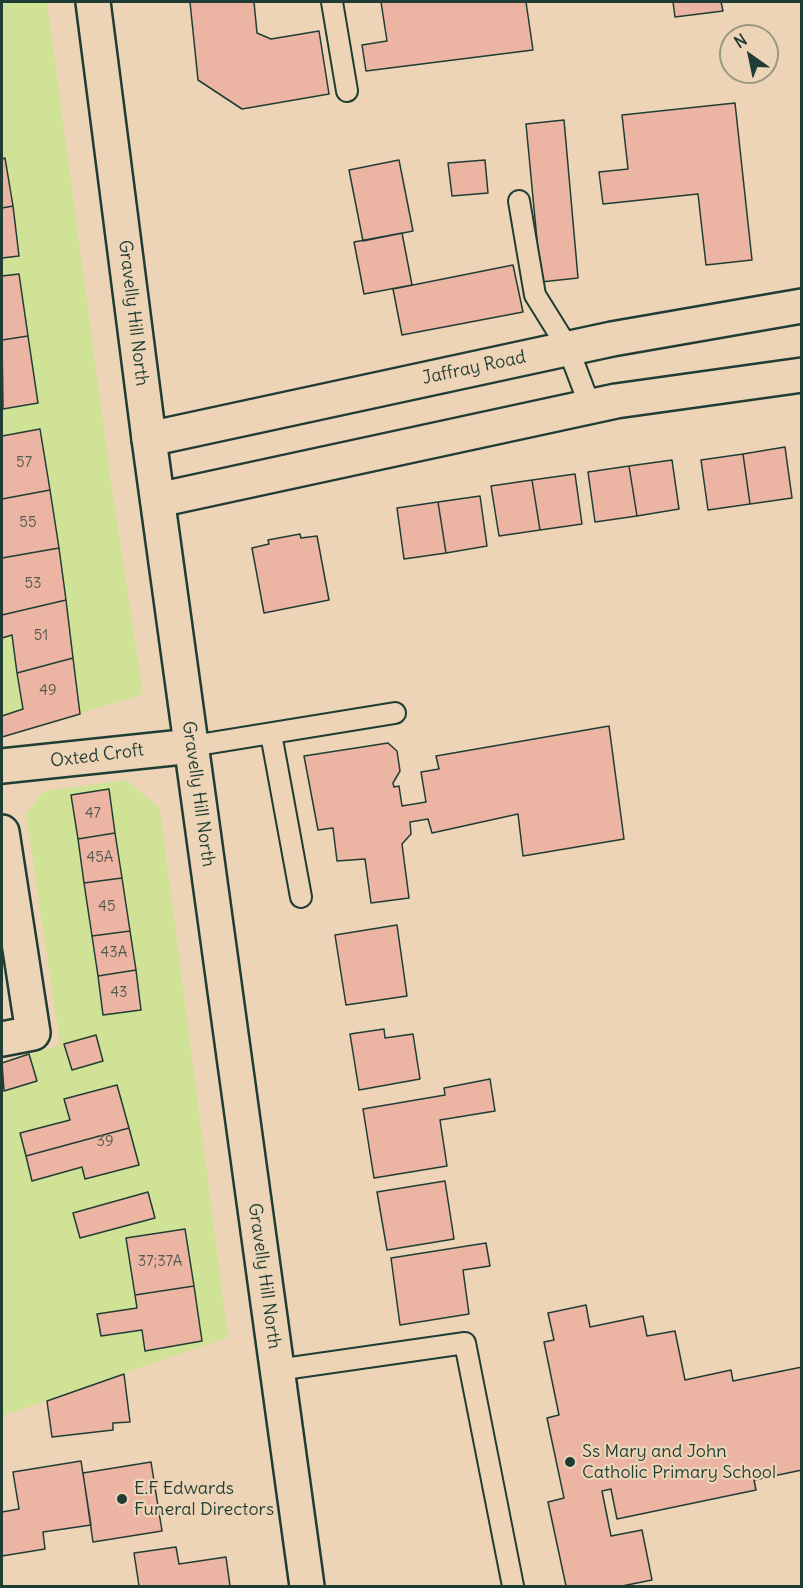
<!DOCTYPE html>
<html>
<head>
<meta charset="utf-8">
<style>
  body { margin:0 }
  #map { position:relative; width:803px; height:1588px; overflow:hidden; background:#eed4b6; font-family:Delius,sans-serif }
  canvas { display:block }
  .frame { position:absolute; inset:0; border:3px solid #1f3d34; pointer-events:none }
  .north { position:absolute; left:719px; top:24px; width:60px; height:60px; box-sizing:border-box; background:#eed4b6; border:2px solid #9b9882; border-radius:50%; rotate:327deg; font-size:16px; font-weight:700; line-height:24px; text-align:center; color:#1f3d34 }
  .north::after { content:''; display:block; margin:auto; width:21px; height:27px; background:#1f3d34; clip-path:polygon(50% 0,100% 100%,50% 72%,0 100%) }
</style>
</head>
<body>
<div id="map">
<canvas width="803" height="1588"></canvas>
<div class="frame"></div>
<div class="north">N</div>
</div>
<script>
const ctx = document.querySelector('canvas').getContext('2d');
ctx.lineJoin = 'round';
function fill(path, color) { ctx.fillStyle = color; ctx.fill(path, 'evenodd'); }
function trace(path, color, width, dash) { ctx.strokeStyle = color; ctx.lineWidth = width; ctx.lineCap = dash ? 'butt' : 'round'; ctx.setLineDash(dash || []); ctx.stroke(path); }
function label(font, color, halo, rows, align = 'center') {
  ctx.font = font + ' Delius,sans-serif'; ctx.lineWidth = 4.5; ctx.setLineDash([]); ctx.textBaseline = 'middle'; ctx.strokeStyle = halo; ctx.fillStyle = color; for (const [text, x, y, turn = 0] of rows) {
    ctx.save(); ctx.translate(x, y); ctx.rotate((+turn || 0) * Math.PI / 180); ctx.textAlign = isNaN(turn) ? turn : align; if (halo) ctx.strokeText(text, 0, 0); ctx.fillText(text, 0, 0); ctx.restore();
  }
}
const green = new Path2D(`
  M2,2h45l64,480 32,212 -141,43z
  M127,780l33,29 68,528 -226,79v-353l58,-18 -34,-231 17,-23z`);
const building = new Path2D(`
  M190,2h64l3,31 14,6 48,-8 10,63 -87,15 -44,-29z
  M381,2h145l7,48 -167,21 -4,-26 25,-4z
  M673,2h48l2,9 -48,6z
  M735,103l17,157 -46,5 -8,-71 -95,10 -4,-32 29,-3 -6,-54z
  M564,120l14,158 -37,4 -15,-158z
  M5,158l8,48 -11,2v-49z
  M399,160l14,71 -50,10 -14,-71z
  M485,160l3,33 -36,3 -4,-33z
  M13,206l6,50 -17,2v-50z
  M402,233l10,52 -48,9 -10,-52z
  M513,265l10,47 -121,23 -9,-46z
  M19,274l9,62 -26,4v-64z
  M28,336l10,67 -35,6 -1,-69z
  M40,429l10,61 -48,9v-63z
  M785,447l7,51 -42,6 -7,-50z
  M743,454l7,50 -42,6 -7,-50z
  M672,460l7,49 -42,7 -8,-50z
  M629,466l8,50 -42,6 -7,-50z
  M575,474l7,50 -42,6 -8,-50z
  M532,480l8,50 -41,6 -8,-50z
  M50,490l9,58 -57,10v-59z
  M480,496l7,50 -41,7 -8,-51z
  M438,502l8,51 -42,6 -7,-51z
  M300,534l1,4 16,-2 12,64 -65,13 -12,-65 17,-4 -1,-4z
  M59,548l7,52 -64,15v-57z
  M66,600l7,58 -56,15 -5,-38 -10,3v-23z
  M73,658l7,56 -78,23v-21l21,-7 -6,-36z
  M609,726l15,113 -101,17 -5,-42 -86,19 -4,-14 -18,3 1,12 -9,10 7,54 -38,5 -6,-44 -28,2 -4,-33 -15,2 -14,-74 84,-13 9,8 3,20 -7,12 1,4 5,-1 3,20 24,-4 -5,-30 18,-3 -3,-13z
  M109,789l6,44 -37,6 -7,-44z
  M115,833l7,45 -38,5 -6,-44z
  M122,878l8,53 -38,5 -8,-53z
  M397,925l10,71 -61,9 -11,-70z
  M130,931l6,39 -38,6 -6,-40z
  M136,970l5,40 -38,5 -5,-39z
  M384,1029l1,9 28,-4 7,45 -61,11 -9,-56z
  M96,1035l7,26 -31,9 -8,-26z
  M29,1054l8,27 -33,10 -2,-28z
  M490,1079l5,32 -55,9 7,46 -73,12 -11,-69 82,-14 -1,-7z
  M117,1085l12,43 -103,28 -6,-23 50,-13 -6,-21z
  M129,1128l10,37 -54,14 -3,-12 -50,14 -6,-25z
  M445,1181l9,58 -67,11 -10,-58z
  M148,1192l7,26 -75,20 -7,-25z
  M185,1229l9,57 -59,9 -9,-57z
  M486,1243l4,23 -27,4 6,44 -69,11 -9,-67z
  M194,1286l8,55 -57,10 -3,-21 -41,6 -4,-22 40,-6 -2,-13z
  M586,1305l4,22 53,-11 4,20 28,-5 10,49 46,-10 2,11 69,-14v103l-48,10 2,10 -139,29 -6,-30 -9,2 9,45 31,-6 10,50 -30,6h-56l-18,-84 16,-4 -17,-80 12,-3 -15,-73 10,-2 -6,-27z
  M124,1374l6,48 -17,1v7l-61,7 -5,-36z
  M81,1461l10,64 -48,7 2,17 -43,7v-44l17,-3 -6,-37z
  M151,1462l11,69 -69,11 -10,-69z
  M176,1547l3,17 47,-7 4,29h-91l-5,-33z`);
const service = new Path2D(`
  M332,2l15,89
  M519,201l16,94 33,53 22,58
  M271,734l30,163
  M192,746l203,-33
  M277,1370l188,-27 48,243`);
const minor = new Path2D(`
  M149,439l463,-100 190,-33
  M158,500l458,-99 186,-26
  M2,766l190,-20
  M2,832l31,201 -31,6`);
const primary = new Path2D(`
  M93,2l56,437 158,1147`);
const markers = [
  [570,1462,6,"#1f3d34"],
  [122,1499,6,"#1f3d34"]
];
const numberNames = [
  ["57",24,463],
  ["55",28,523],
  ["53",33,584],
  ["51",41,636],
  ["49",48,691],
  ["47",93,814],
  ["45A",100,858],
  ["45",107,907],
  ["43A",114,953],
  ["43",119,993],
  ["39",105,1142],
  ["37;37A",160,1262]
];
const streetNames = [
  ["Gravelly Hill North",133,313,83],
  ["Jaffray Road",474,368,-12],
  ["Oxted Croft",97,756,-7],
  ["Gravelly Hill North",198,794,82],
  ["Gravelly Hill North",264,1276,82]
];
const poiNames = [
  ["Ss Mary and John",582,1452],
  ["Catholic Primary School",582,1473],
  ["E.F Edwards",134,1489],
  ["Funeral Directors",134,1510]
];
fill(green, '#cfe296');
fill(building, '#ecb4a2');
trace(building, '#1f3d34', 1.5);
trace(service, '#1f3d34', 24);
trace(minor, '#1f3d34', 38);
trace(primary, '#1f3d34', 38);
trace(service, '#eed4b6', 20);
trace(minor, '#eed4b6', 33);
trace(primary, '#eed4b6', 33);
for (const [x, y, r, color] of markers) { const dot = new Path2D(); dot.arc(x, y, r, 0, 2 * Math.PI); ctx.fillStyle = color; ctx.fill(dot); trace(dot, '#eed4b6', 2); }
label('15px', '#525b50', null, numberNames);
label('18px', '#1f3d34', '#eed4b6', streetNames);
label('18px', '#1f3d34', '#eed4b6', poiNames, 'left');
</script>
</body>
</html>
